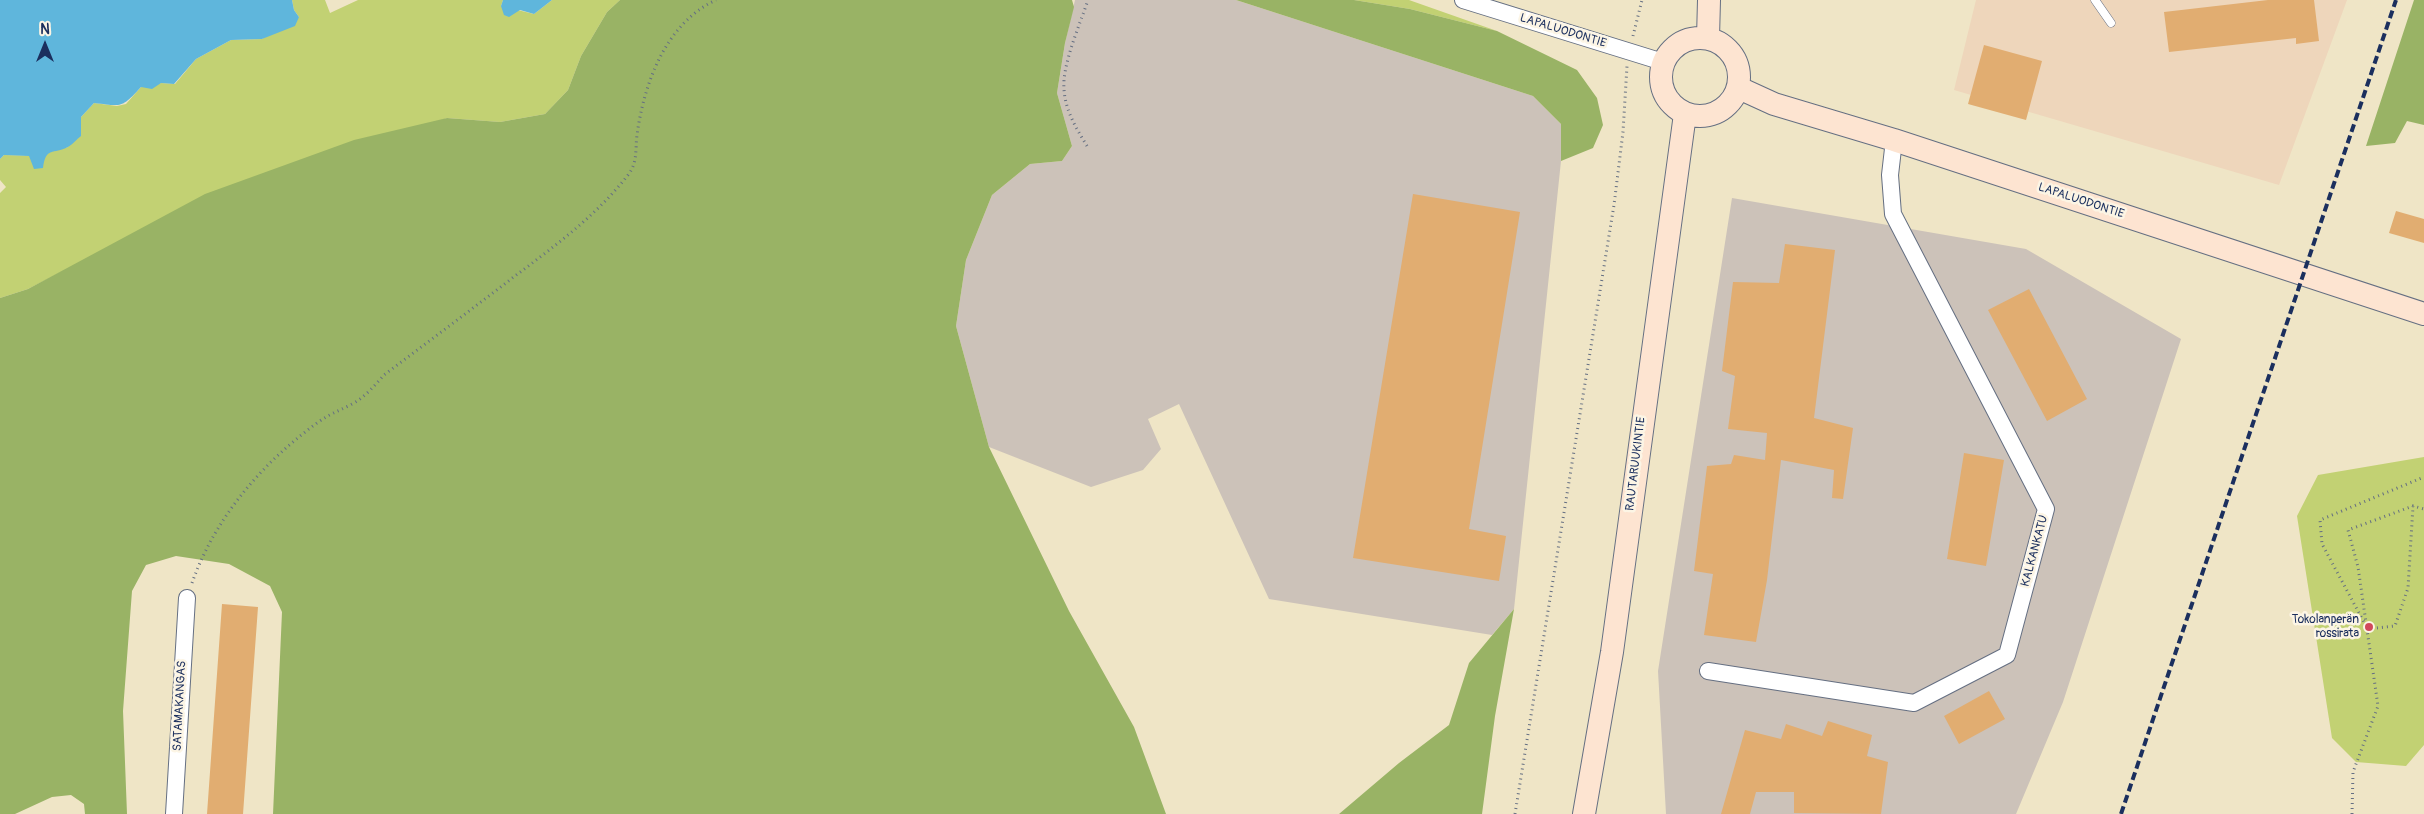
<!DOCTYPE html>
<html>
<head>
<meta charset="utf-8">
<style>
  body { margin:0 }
  #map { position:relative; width:2424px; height:814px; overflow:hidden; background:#efe5c6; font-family:Pangolin,sans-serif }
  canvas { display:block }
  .north { position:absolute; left:20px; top:20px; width:50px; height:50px; -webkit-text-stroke:4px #fcf5e5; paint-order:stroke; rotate:0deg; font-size:14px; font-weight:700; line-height:20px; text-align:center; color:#1b2f5e }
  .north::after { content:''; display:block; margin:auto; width:18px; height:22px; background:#1b2f5e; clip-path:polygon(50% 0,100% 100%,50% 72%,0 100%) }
</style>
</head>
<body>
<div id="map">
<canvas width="2424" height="814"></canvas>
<div class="north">N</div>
</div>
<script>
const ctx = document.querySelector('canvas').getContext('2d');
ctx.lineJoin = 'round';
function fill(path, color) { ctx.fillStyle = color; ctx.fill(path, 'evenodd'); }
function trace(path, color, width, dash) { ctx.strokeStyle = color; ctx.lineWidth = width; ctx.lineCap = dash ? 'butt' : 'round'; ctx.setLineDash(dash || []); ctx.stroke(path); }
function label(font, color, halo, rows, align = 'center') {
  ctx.font = font + ' Pangolin,sans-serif'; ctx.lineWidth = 5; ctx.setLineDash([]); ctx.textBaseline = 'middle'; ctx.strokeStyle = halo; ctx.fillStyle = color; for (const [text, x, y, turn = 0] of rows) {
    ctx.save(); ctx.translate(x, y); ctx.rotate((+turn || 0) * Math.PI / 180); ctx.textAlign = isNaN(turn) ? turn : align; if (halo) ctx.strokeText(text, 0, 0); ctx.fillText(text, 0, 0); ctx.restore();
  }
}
const built = new Path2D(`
  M1976,0h371l-68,185 -325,-95z`);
const industrial = new Path2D(`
  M1075,0h161l297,96 28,28v37l-47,448 -22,26 -223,-36 -90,-195 -31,15 13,30 -18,21 -52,17 -102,-40 -33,-121 10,-66 26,-65 38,-31 32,-3 10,-15 -15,-53 8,-50z
  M1732,198l294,51 155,90 -118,363 -47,112h-350l-8,-143z`);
const green = new Path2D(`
  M292,0h33l5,13 28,-13h145l-2,6 33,8 18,-14h68l-13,12 -26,44 -13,34 -23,24 -45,8 -53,-4 -347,134 -72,37 -28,9v-105l6,-6 -6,-7v-21l4,-4 41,1 4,-4 19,-5 13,-30 13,-14 23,3 9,-2 15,-17 20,-4 14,1 21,-25 35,-19 31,-1 37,-22 -5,-7z
  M1354,0h55l88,31 -87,-22z
  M2424,457v288l-18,21 -50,-4 -24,-24 -35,-222 21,-41z`);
const forest = new Path2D(`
  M620,0h452l2,7 -9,36 -8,50 15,53 -10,15 -32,3 -38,31 -26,65 -10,66 33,121 80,164 65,116 32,87h-893l9,-202 -12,-26 -41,-22 -53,-8 -30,9 -14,26 -9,120 4,103h-42l-1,-10 -13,-9 -19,2 -37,17h-15v-516l28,-9 177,-95 149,-54 93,-22 53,4 45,-8 23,-24 13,-34 26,-44z
  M1236,0h118l56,9 87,22 80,39 20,28 6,27 -10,23 -32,13v-37l-28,-28z
  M2414,0h10v125l-17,-4 -12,22 -29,3z
  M1514,609l-19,107 -13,98h-143l60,-51 50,-38 20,-62z`);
const water = new Path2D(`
  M0,0h292l2,10 5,7 -4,9 -33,13 -31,1 -35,19 -22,25 -13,-1 -9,6 -11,-2c-20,22 -19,19 -47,16l-13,14v19c-4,3 -8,8 -13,11 -15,8 -22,-1 -25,21l-9,1 -5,-13 -25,-1 -4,4z
  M503,0h49l-18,14 -14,-4 -11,7 -5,-2 -3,-9z`);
const building = new Path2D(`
  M2268,0h46l5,41 -23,3v-6l-127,14 -5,-40z
  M1984,45l58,16 -16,59 -58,-16z
  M1413,194l107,18 -51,317 37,7 -7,45 -146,-23z
  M2396,211l28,8v24l-35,-10z
  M1785,244l50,6 -21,168 39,10 -10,71 -11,-1 2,-28 -53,-10 -14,120 -11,62 -52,-7 9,-61 -19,-3 13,-105 24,-2 3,-9 31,5 2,-27 -39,-4 7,-53 -13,-5 11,-89 46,1z
  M2029,289l58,110 -40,22 -59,-111z
  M1964,453l40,7 -18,106 -39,-7z
  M222,604l36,3 -15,207h-36z
  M1989,691l16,28 -46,25 -15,-28z
  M1828,721l44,14 -5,21 21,6 -7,52 -87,-1v-21h-38l-6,22h-29l24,-84 36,9 5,-15 36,12z`);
const path = new Path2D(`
  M1633,36l9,-36
  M1087,146c-11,-18 -22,-36 -23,-57 -2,-24 16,-65 24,-89
  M192,583c23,-65 69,-119 125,-160 12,-9 24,-13 37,-20 12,-7 21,-18 30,-28 44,-33 88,-66 131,-99 40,-30 82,-61 113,-101 10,-13 7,-25 9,-40 7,-52 29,-112 79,-135
  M2366,626l-44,-82 -2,-24 104,-43
  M2367,629l28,-3 13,-38 5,-82
  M1515,814l99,-609 9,-73 4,-66
  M2352,814l1,-42 25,-66 -20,-139 -10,-37 65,-24 11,3`);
const service = new Path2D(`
  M2095,0l16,23`);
const minor = new Path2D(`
  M1463,0l200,62
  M1708,671l206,32 93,-48 39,-146 -153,-295 -3,-39 4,-35
  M174,814l13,-216`);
const secondary = new Path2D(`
  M1661 77a39 39 0 1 1 78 0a39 39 0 1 1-78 0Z
  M1708,38l1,-38
  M1739,88l35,16 120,36 530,174
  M1584,814l28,-162 73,-538`);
const rail = new Path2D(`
  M2121,814l275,-814`);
const markers = [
  [2369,627,5,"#d1495b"]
];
const streetNames = [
  ["LAPALUODONTIE",1563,31,17],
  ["LAPALUODONTIE",2081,201,18],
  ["RAUTARUUKINTIE",1636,464,-83],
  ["KALKANKATU",2035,551,-75],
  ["SATAMAKANGAS",180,706,-87]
];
const poiNames = [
  ["Tokolanperän",2359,620],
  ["rossirata",2359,634]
];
fill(built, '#eed6bb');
fill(industrial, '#ccc2b9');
fill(green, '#c2d173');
fill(forest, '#99b365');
fill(water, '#5fb6dc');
fill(building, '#e1ad71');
trace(service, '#656f82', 9);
trace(minor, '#656f82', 18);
trace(secondary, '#656f82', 24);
trace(path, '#656f82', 3, [1, 4]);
trace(service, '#fff', 8);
trace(minor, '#fff', 16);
trace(secondary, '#fde4d1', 22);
trace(rail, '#1b2f5e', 4, [8, 4]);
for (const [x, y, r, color] of markers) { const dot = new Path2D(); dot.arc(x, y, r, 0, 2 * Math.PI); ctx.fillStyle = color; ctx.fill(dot); trace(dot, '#fcf5e5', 2); }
label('12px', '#1b2f5e', '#fcf5e5', streetNames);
label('12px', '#1b2f5e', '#fcf5e5', poiNames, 'right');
</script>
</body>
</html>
